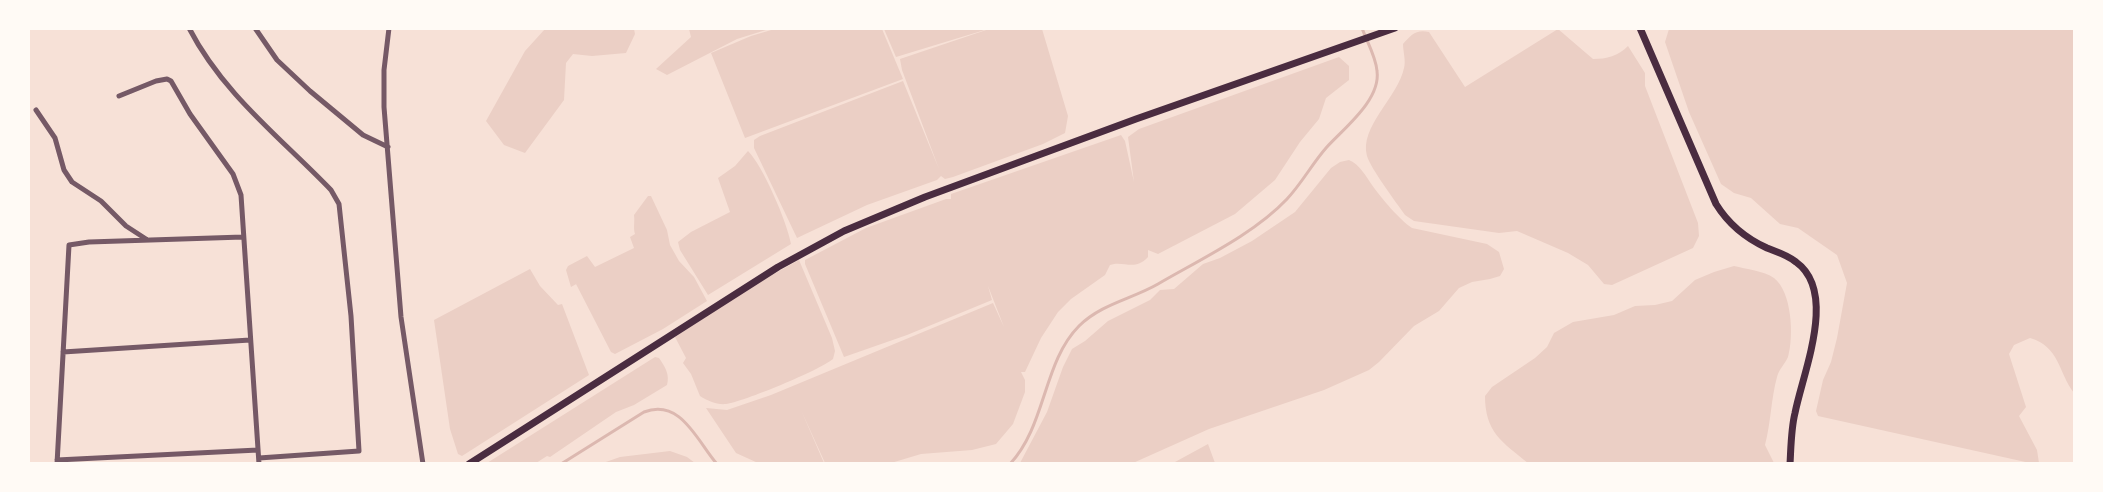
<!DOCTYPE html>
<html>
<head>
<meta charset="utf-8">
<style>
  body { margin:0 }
  #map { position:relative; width:2103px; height:492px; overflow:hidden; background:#f7e1d7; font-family:"Open Sans",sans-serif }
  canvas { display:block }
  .frame { position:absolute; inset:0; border:30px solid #fffaf5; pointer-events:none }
</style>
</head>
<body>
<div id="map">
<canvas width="2103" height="492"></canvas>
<div class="frame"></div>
</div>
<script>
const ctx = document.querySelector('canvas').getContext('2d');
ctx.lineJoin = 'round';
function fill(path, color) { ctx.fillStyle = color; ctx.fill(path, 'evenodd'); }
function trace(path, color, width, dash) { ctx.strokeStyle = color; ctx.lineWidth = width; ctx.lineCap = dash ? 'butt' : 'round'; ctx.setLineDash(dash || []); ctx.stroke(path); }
const green = new Path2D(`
  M778,28l104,1 21,50 -158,59 -34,-85 40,-17z
  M992,28l50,1 26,87 -3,17 -22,11 -90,33 -8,2 -4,-3 -4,4 -70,25 -70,33 -43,-90v-8l6,-4 143,-55 36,88 -37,-99 -2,-11z
  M545,29h89l1,5 -9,19 -34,3 -19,-2 -7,9 -2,37 -39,53 -21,-8 -18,-24 39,-70z
  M689,29v-1l80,1 -32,10 -70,36 -11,-6 35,-32z
  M884,29h104l-92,28z
  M1558,29l35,30c14,0 25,-3 35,-13l17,27v13l53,137 1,13 -6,12 -81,37 -8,-1 -16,-19 -20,-12 -51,-22 -18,2 -85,-12 -9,-6c-9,-13 -34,-46 -38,-59 -8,-29 31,-59 37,-88 2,-7 -1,-17 -1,-24 8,-9 13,-15 26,-12l36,55z
  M1669,29h405v364c-16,-21 -14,-46 -44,-55l-16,7 -5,9 17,53 -7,9 18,34 2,13h-9l-212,-47 -2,-5 7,-31 8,-18 6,-24 10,-55 -10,-28 -39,-27 -18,-4 -29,-26 -17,-5 -13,-9 -32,-72 -24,-70z
  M1339,57l10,9v14l-23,18 -7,21 -19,23 -25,38 -40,34 -77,40 -10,-4v7c-14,15 -24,3 -38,8l-5,10 -34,24 -13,13 -17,26 -16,34h-4l4,8v12l-12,32 -17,20 -24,6 -51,4 -30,9h-66l-24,-53 23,53h-66l-22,-10 -30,-45 21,2 44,-15 222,-92 11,24 -16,-41 4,14 -85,35 -63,22 -39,-93v-4l61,-32 80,-29h5v-5l170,-59 4,6 9,41 -6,-45 11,-8z
  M748,151c15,15 39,71 43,93l-83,51 -28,-45 -2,-8 13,-10 39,-20 -12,-34 17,-12z
  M1349,160c11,5 16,15 23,25 9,13 28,35 40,43l75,16 12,8 5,17 -4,7 -10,3 -18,3 -13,6 -20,23 -25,15 -35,36 -10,8 -45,20 -115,39 -76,34h-113l27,-51 16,-45 9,-18 13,-8 23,-20 42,-21 10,-10 14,-1 29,-25 17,-6 32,-17 43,-29 36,-44 9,-6z
  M648,196h3l16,34 3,15 9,16 15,16 13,24 -44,28 -48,25 -4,-2 -35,-68 2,-1 -7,4 -5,-17 2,-4 19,-10 8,11 39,-19 -4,-11 5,-3c-2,-6 0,-12 -1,-19z
  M799,260l33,78 3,13 -2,8c-13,11 -90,43 -107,45 -9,1 -18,-3 -26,-8l-9,-22 -8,-11 3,-5 -11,-21 81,-53z
  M1734,266c12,3 30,5 40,12 18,14 20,58 14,79 -3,7 -9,12 -11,20 -6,22 -6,45 -12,68l9,18h-246c-26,-21 -43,-31 -43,-67l7,-9 43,-29 12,-11 7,-14 19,-11 41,-7 21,-9 20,-1 17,-4 23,-21 19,-8z
  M530,269l10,17 18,19 4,-1 27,71 -127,81 -4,-2 -8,-25 -16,-109z
  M655,357l4,1c6,9 11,16 8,27l-33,20 -18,7 -66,45 -3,-1 -11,7h-49z
  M1208,444l7,19h-45l5,-1z
  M670,451l17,6 8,6h-92l17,-6z`);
const stream = new Path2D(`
  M561,464l83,-52c37,-14 53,29 73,52
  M1010,464c36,-38 33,-102 69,-138 22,-22 53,-27 79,-42 43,-25 96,-50 129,-85 15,-16 25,-35 39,-51 18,-20 55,-48 51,-77 -1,-14 -10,-29 -15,-43`);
const minor = new Path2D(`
  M189,28c34,66 92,110 142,162l8,14 12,112 8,135 -100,7
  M255,28l22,32 33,31 53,44 25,12
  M389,28l-5,42v37l17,210 22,147
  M119,96l37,-15 11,-2 4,2 19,33 43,60 8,21 18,269
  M36,110l19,28 9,32 8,12 29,19 25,25 20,13
  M63,352l187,-12
  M57,460l201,-10
  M57,464l12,-219 20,-3 154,-5`);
const secondary = new Path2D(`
  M1640,28l76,176c13,21 29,34 51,44 10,4 21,7 29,14 42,30 7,110 -1,151 -4,16 -4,34 -5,51
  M469,464l309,-197 66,-36 81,-34 211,-78 259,-91`);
fill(green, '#ebcfc5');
trace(stream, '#dcb8b0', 3);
trace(minor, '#755966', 5);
trace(secondary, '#4a2c40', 7);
</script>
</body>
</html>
